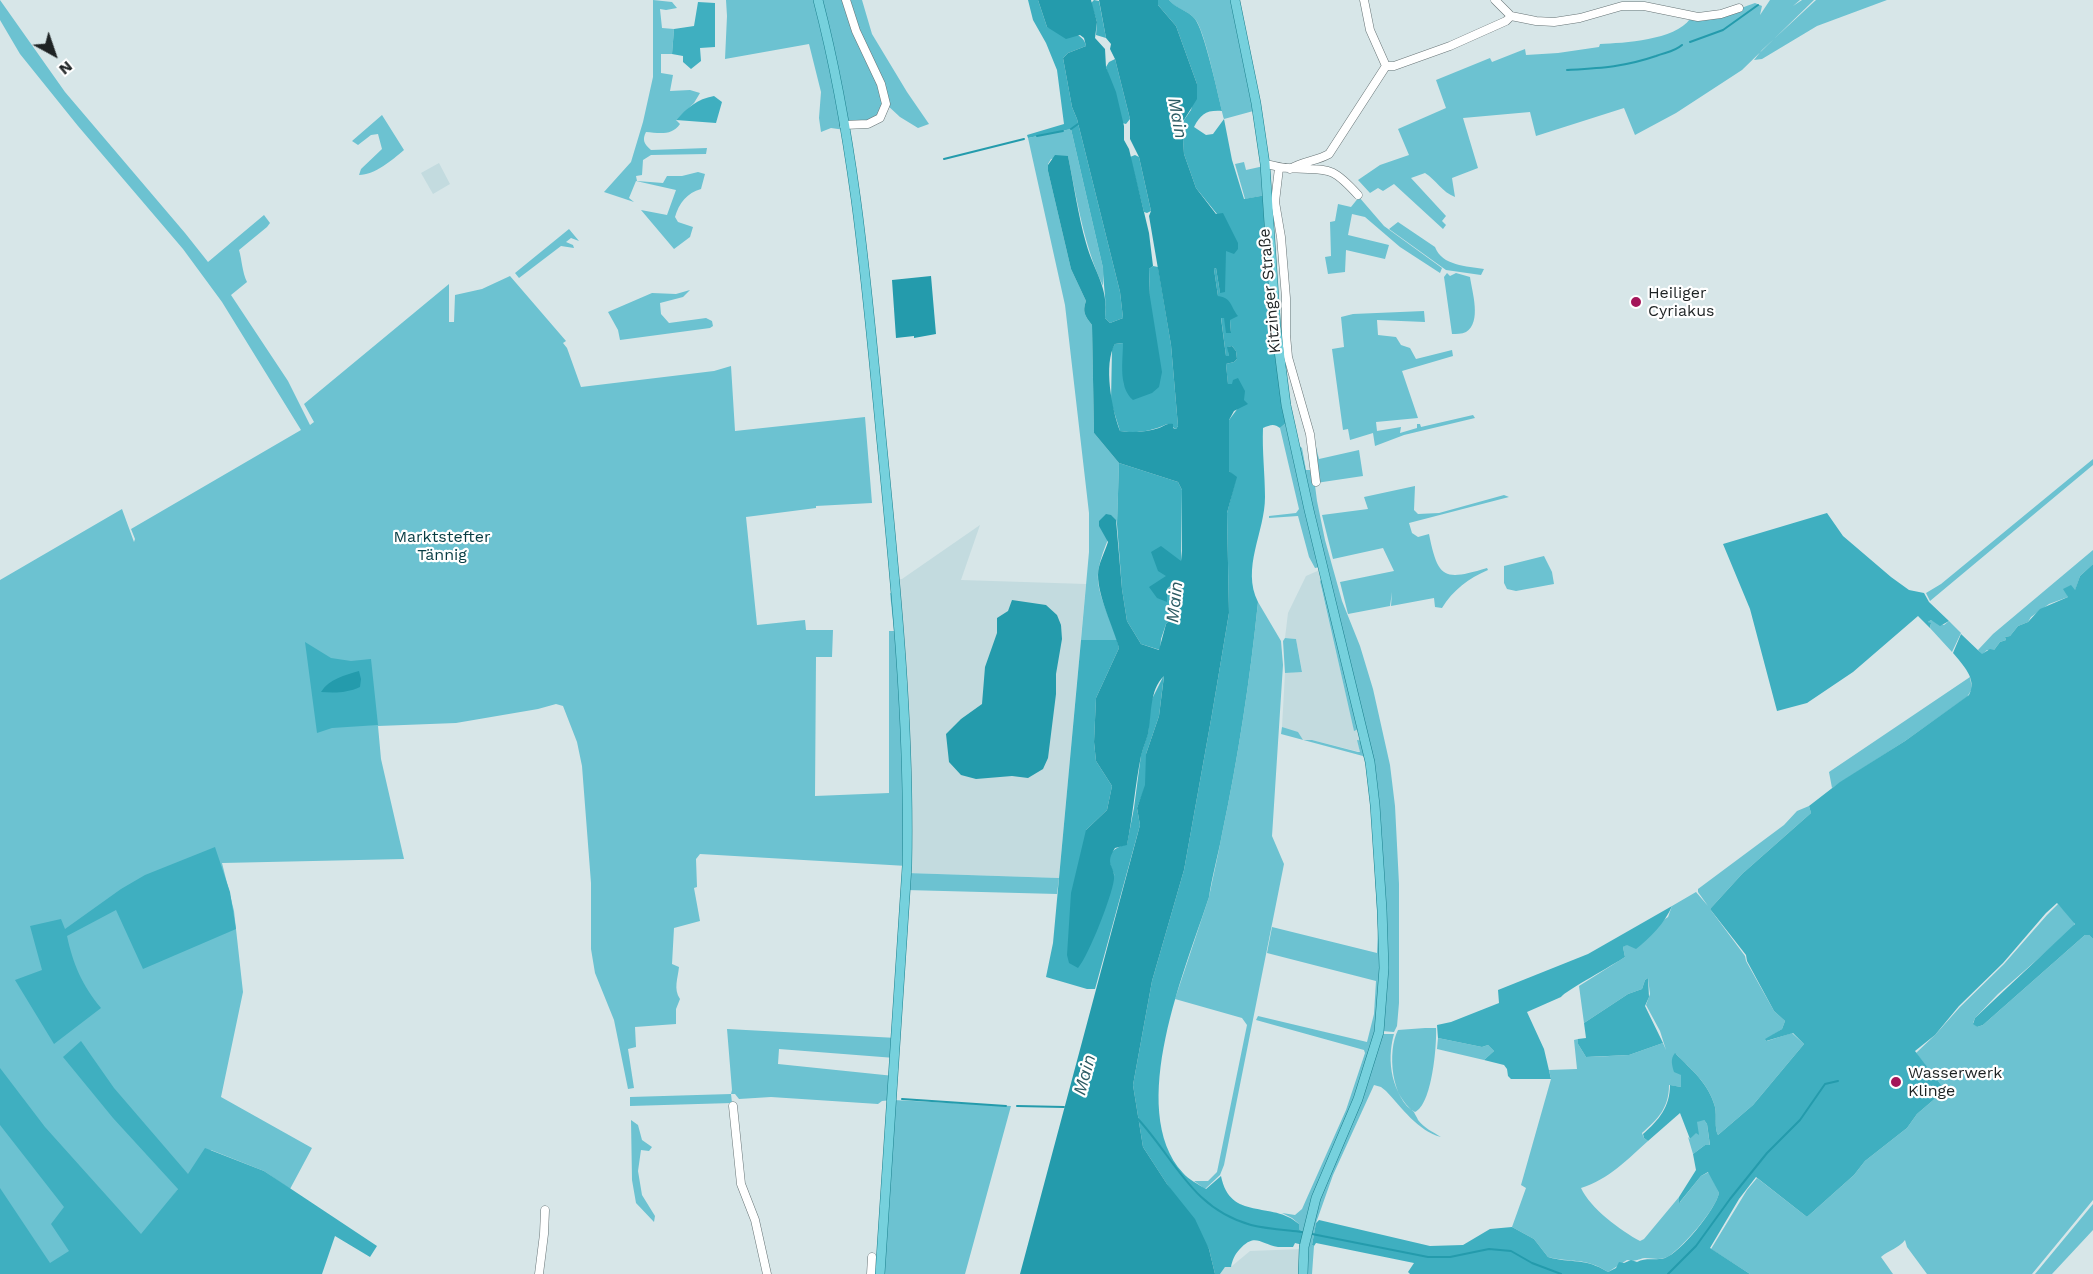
<!DOCTYPE html>
<html>
<head>
<meta charset="utf-8">
<style>
  body { margin:0 }
  #map { position:relative; width:2093px; height:1274px; overflow:hidden; background:#d7e6e8; font-family:"Work Sans",sans-serif }
  canvas { display:block }
  .north { position:absolute; left:24px; top:24px; width:60px; height:60px; -webkit-text-stroke:4px #fff; paint-order:stroke; rotate:140deg; font-size:16px; font-weight:700; line-height:24px; text-align:center; color:#1e2324 }
  .north::after { content:''; display:block; margin:auto; width:21px; height:27px; background:#1e2324; clip-path:polygon(50% 0,100% 100%,50% 72%,0 100%) }
</style>
</head>
<body>
<div id="map">
<canvas width="2093" height="1274"></canvas>
<div class="north">N</div>
</div>
<script>
const ctx = document.querySelector('canvas').getContext('2d');
ctx.lineJoin = 'round';
function fill(path, color) { ctx.fillStyle = color; ctx.fill(path, 'evenodd'); }
function trace(path, color, width, dash) { ctx.strokeStyle = color; ctx.lineWidth = width; ctx.lineCap = dash ? 'butt' : 'round'; ctx.setLineDash(dash || []); ctx.stroke(path); }
function label(font, color, halo, rows, align = 'center') {
  ctx.font = font + ' "Work Sans",sans-serif'; ctx.lineWidth = 4.5; ctx.setLineDash([]); ctx.textBaseline = 'middle'; ctx.strokeStyle = halo; ctx.fillStyle = color; for (const [text, x, y, turn = 0] of rows) {
    ctx.save(); ctx.translate(x, y); ctx.rotate((+turn || 0) * Math.PI / 180); ctx.textAlign = isNaN(turn) ? turn : align; if (halo) ctx.strokeText(text, 0, 0); ctx.fillText(text, 0, 0); ctx.restore();
  }
}
const built = new Path2D(`
  M439,163l11,21 -17,10 -12,-21z
  M980,525l-19,55 125,4 -27,294 -152,-5 -13,-293 8,-1z
  M1322,569l-1,18 33,143 7,-2 3,13 -6,-1 2,12 -48,-12h-9l-21,-13 3,-54 17,-2 -6,-32 -11,-1 3,-25 18,-37z
  M1302,1249l-2,25h-80l5,-7 7,-1 18,-15z`);
const green = new Path2D(`
  M0,0l65,92 120,141 23,29 56,-47 6,8 -3,4 -28,23c3,10 3,22 8,32l-16,13 57,86 22,44 4,-3 -10,-18 145,-120v38h5l1,-27 27,-6 28,-13 56,65 -3,2 4,5 14,39 133,-16 17,-5 4,65 130,-14 7,86 -56,3v2l-70,9 11,108 48,-5 1,10h27l-1,27h-16l-1,139 74,-3v-162h5l-4,-38 6,2 11,271 -207,-12 -4,5 1,28 -3,1 6,33 -26,7 -2,36 7,3c-1,11 -6,22 1,32l-4,10v15l-41,3 1,20 -8,2 6,39 -6,1 -14,-69 -19,-47 -4,-24v-66l-9,-117 -5,-24 -14,-36 -7,-2 -18,5 -82,14 -78,3 3,33 23,100 -182,4 12,48 9,81 -22,105 91,51 -22,41 -26,-18 -53,-21 -12,11 -64,86 -135,27v-694l122,-71 12,33 1,-3 -4,-10 170,-99 -79,-128 -39,-53 -105,-123 -58,-72 -20,-34z
  M653,0l19,2 5,6 -11,2 -6,-1 2,19 12,1 -2,25h-11v19l12,2 -3,16 20,-1 10,3 -6,10 -18,17 4,4c-8,12 -21,9 -34,8 -4,8 -2,12 5,18l56,-2 -1,6 -55,1 -8,5 -1,15 -6,1 1,5 26,2 4,-7h15l16,-4 7,2 -4,15c-14,4 -22,14 -26,28l3,5 15,5 -3,10 -16,12 -33,-39 26,5 9,-25 -40,-9 -7,17 5,4 -30,-10 27,-30 12,-40 10,-45z
  M726,0h136l10,34 35,58 22,32 -11,4 -18,-11 -14,-13 -6,14 -35,12 -14,-2 -10,4 -2,-14 2,-26 -12,-48 -84,15 2,-43z
  M1169,0h66l22,110 -33,9c-5,-19 -19,-89 -29,-100 -7,-9 -20,-10 -26,-19z
  M1770,0h30l-7,6 9,-6h12l-72,70 -66,43 -41,22 -11,-27 -88,28 -6,-24 -67,6 15,50 -26,10 3,19c-13,-5 -19,-17 -30,-24l-14,5 35,38 -4,5 4,4 -3,4 -49,-45 -11,7 -5,-3 -8,5 -12,-13 22,-15 29,-10 -11,-26 48,-21 -10,-28 54,-22 2,4 33,-13 1,6 32,-2 41,-6 1,-3c24,-1 75,-4 90,-25 23,1 43,-8 65,-16l7,3 -2,9z
  M1816,0h71l-70,26 -55,33 -8,1 8,-10z
  M382,115l22,35c-12,10 -29,25 -45,25l2,-6 21,-20 -4,-15 -7,1 -13,10 -6,-4z
  M1071,129l32,139v18c-19,-41 -26,-85 -35,-130l-17,3 -3,5v7l23,98 15,32c-4,11 -1,15 6,24l2,108 25,30 -2,61 -1,-4c-6,16 -16,35 -18,53 -2,21 14,47 19,67h-36l8,-88v-39l-24,-208 -37,-167z
  M1244,162l2,8 18,-4 2,29 -21,4 -10,-35z
  M1359,197l25,29 58,42 -2,5 -40,-26 -35,-30 -13,-3 -4,21 41,10 -4,14 -39,-9 -1,22 -17,2 -3,-17 6,-1 -1,-34 5,-1 3,-17 13,3z
  M1398,222l37,25c7,19 32,19 49,22l-3,6 -35,-5 -57,-41z
  M569,229l10,12 -8,-3 -5,4 7,3 1,3 -13,-2 -42,32 -4,-5z
  M1447,273l3,3 6,-3 14,4c2,15 12,45 -4,55 -4,2 -10,2 -14,2l-7,-50 -1,-7z
  M690,290l-7,7 -23,6 1,11 8,9 37,-5 6,3 1,5 -3,2 -90,12 -2,-10 -10,-18 44,-19 24,1z
  M1424,311l1,11 -48,-2 1,15 18,2 5,8 9,3 6,11 36,-9 1,6 -51,15 16,47 -42,4 1,9 24,-4 -1,6 17,-5v-4h3l1,3 52,-12 2,3 -71,17 -29,11 -2,-13 -23,7 -2,-11 -5,1 -11,-81 12,-2 -3,-30 12,-3z
  M1287,422l33,145 -5,1 -6,-11 -11,-41 -29,2v-2l27,-3 3,-4 -19,-81z
  M1298,445l4,3 4,22h7l4,31 8,39 17,61 18,45 13,43 17,76 5,41 4,78v119l-2,23 -3,6 -12,-1 1,-22 -7,-217z
  M1316,447l3,12 40,-9 4,26 -47,7 -3,-35z
  M2093,459v6l-163,136 -4,-8 15,-9z
  M1415,486l-1,24 4,4 21,-1 65,-18 5,2 -100,26 3,10 6,4 11,-3c9,45 15,47 58,34l1,2c-19,8 -35,20 -46,38l-7,-1 -1,-9 -43,8 1,-14 -2,14 -42,8 -8,-32 54,-11 -11,-23 -50,11 -11,-44 46,-6 -4,-12z
  M2093,550v14l-13,12 -5,15 -3,-3 -5,6 1,3 -19,7 -18,13 -3,5 -10,4 -8,10 -5,1 1,3 -6,2 -6,8h-7l-5,5 -4,-5 15,-16z
  M1544,556l8,16 2,12 -38,7 -9,-2 -3,-6v-17z
  M1323,577l38,151 -7,3 -34,-150z
  M1258,602l23,39 2,24 -11,171 12,28 -60,301 -4,10 -15,14 -11,-8h14l9,-9 30,-147 -5,-7 -67,-19 34,-102c4,-21 9,-41 13,-63 16,-76 28,-154 36,-232z
  M1931,620l13,5 5,-4 12,12 -9,19 -22,-24 1,-4 -3,-2z
  M1285,638l11,1 6,33 -17,1 -2,-32z
  M1970,677l2,12 -5,8 -62,44 -73,47 -3,-16z
  M1282,727l16,5 5,8h9l46,12h2l-3,-12 7,1 9,54 8,205 -10,56 -66,178 -6,-5v-5l-7,-6 -10,-5 13,2 7,-6 44,-99 19,-57 -1,-3 -108,-30 2,-4 109,26 7,-28 2,-33 -109,-28 5,-26 105,26 1,-23 -6,-112 -7,-60 -2,-2 -82,-22z
  M1809,806l2,7 -69,61 -32,35 35,47 1,5 28,50 11,10 -3,8 -17,11 2,1 25,-8 12,11 -51,61 -35,30c-4,-8 -1,-18 -3,-28 -6,-23 -23,-37 -39,-53l5,21v12l-12,-2c0,23 -11,34 -27,48l2,5 4,3c-21,19 -39,38 -67,47 9,20 40,43 59,53l4,-2 35,-42 1,5 21,-26 8,-4 10,21c-3,16 -36,54 -50,63 -9,5 -15,2 -24,2 -8,1 -7,4 -18,2l-19,12c-23,-15 -37,-9 -60,-15l-14,-18 -22,-12 14,-39 -5,-3 30,-106 -2,-9 28,-1 -3,-29 4,-1v5l8,13h5l38,-2 34,-12 3,7 -6,-19 -14,-26 4,-11 -2,-16 -3,2 -3,9 -14,5 -44,29 -5,-37 46,-29 -2,-10 45,-30 4,-11 24,-14 12,14 -10,-14v-3l86,-64 13,-14z
  M907,873l152,5 -2,16 -151,-4z
  M2058,904l17,18 -2,6 -75,66 -23,24 -2,5 4,4 6,-2 102,-90h4l4,4v261l-61,74h-105l-20,-27 -2,-7c-6,8 -16,10 -24,17l12,17h-143l-39,-25 36,-59 10,-12 50,39 47,-42 11,-14 42,-33 10,-14 28,-24 -29,-37 19,-18 25,-28 44,-43 43,-49z
  M1425,1028h11c1,17 -4,77 -21,84 -24,-12 -28,-61 -17,-82z
  M727,1029l170,9 -2,20 -116,-9 -1,15 116,12 -1,24 118,6 -46,168h-85l12,-174 -10,1 -4,3 -107,-7 -32,2 -4,-5h-4l1,9 -102,3v-9l101,-3 1,-4z
  M1382,1034h12c-8,28 -2,60 20,78 0,1 4,7 4,8 6,8 15,12 23,17 -23,-6 -39,-29 -55,-46l-5,-4 -7,-2 -41,90 -17,48 -4,22 2,1 -2,28h-9l5,-43z
  M1438,1038l44,9 6,-2 6,6 -10,9 -47,-11z
  M631,1120l7,5 4,15 10,7 -3,4 -8,-1 -3,21 4,24 13,21 -1,6 -18,-19 -4,-23z
  M1699,1120h5l3,4 3,22 -5,-1 -12,9 -5,-17 2,2 6,-7 1,-10z
  M2093,1204v26l-41,44h-17z`);
const forest = new Path2D(`
  M1028,0h10l9,27c13,3 37,4 39,19l-18,7 -5,5 9,49 5,12 43,173 3,26 -13,5 -5,-5c2,-17 -2,-33 -2,-50l-32,-139 -43,9 -1,-3 37,-11 -7,-54 -11,-27 -13,-23z
  M1094,0l5,1 7,37 -10,-3 1,-13 -6,-19z
  M1158,0h11c7,9 19,10 26,19 9,11 23,75 27,92 -16,-1 -21,3 -28,16l12,8 7,-1 11,-15 8,41 12,39 22,-4 21,227 -7,6c-6,-5 -10,-3 -17,0 -1,23 2,46 2,69 0,35 -24,71 -7,105 -8,78 -20,156 -36,232 -4,22 -10,42 -13,63 -23,71 -84,212 -26,276 6,7 15,11 23,16l15,-13c9,46 51,24 78,48v5l6,5 -2,11 -8,-2 -2,4c-5,0 -10,0 -15,0 -18,-3 -23,-15 -39,3 -4,4 -7,11 -8,17h-6l-5,7h-5l-6,-25 -66,-102 -10,-62 19,-104 32,-111 28,-156 17,-101 -2,-100 9,-35 -7,-7v-51l15,-20 -12,-16 -4,1 -2,-21 8,-2 3,-3 -1,-8 -4,-5 -4,1 1,9h-3l-5,-39h3l7,16 -1,-13 -12,-24 -4,-27 2,-1 4,25 -3,-79 -21,-26 -12,-34 -2,-31 9,-13 6,-26 -21,-58 -18,-21z
  M698,2l17,1v44l-15,1 1,13 -10,8 -8,-7v-6l-11,-2 2,-25 20,-3z
  M1115,59l15,60 -4,5 -4,-1 -16,-56 3,-5z
  M714,96l8,6 -6,21 -40,-3c11,-12 21,-21 38,-24z
  M1135,155l4,2 12,54 -4,2 -3,-1 -14,-55z
  M1153,266l5,1 13,78 7,81 -2,3 -9,-5c-14,7 -32,10 -47,7l-9,-29 1,-53 3,-5 8,-1 1,43 26,-90 -1,-27z
  M1119,463l59,19 4,8 -1,72 -14,14v14l8,-8 3,4 -2,27 -10,11 -5,15 -1,11 -19,-6 -14,-23 -5,-32 -5,-65z
  M1827,513l16,23 48,41 18,13 15,3 5,9 20,19 -9,5 -9,-6 -3,2 3,1 -1,5 -12,-12 -65,56 -46,31 -30,8 -27,-102 -27,-65z
  M2093,564v375l-4,-4h-4l-102,90 -6,2 -4,-3 2,-6 100,-94 -18,-21 -11,10 -43,50 -44,43 -24,29 -20,16 30,39 -28,24 -10,14 -42,33 -11,14 -47,42 -51,-40 -17,22 -29,49 40,26h-340l-2,-2 6,-9 -98,-20 -2,3 -2,-1 4,-22 3,-3 111,26 33,-1 27,-16 22,-2 22,12 14,18c24,7 36,0 60,15l8,-4 3,-6 5,1 7,-3 6,2c9,-5 18,-1 28,-4 15,-5 51,-49 54,-65l-11,-21 -7,4 -22,27v-6l17,-27 -3,-16 12,-9h5l-3,-21 -3,-4 -7,2 2,13 -3,-2 -6,6 -10,-26 -32,28 -4,-3 -1,-4c16,-14 27,-27 27,-49l11,2v-12l-7,-3c-2,-7 -4,-13 1,-19 17,17 34,31 40,54 2,10 -1,20 3,28l35,-30 51,-61 -11,-11 -27,8 -1,-2 17,-10 3,-8 -11,-10 -27,-50 -1,-6 -36,-46 32,-35 69,-61 -2,-7 31,-24 65,-41 64,-46c9,-16 -7,-31 -16,-42l8,-19 21,20 8,-5 4,1 6,-8 6,-2 -1,-3 5,-1 8,-10 10,-4 12,-13 28,-12 -5,-8 8,-4 4,5 5,-14z
  M1081,640h36l2,8 -23,50 -2,44 2,19 16,25 -5,24 -21,20 29,46c-9,-18 -8,-26 12,-32l7,-36 7,-53 7,-22 3,-32 13,-26 -5,41 -13,38v31l-9,23 3,17 -45,164h-8l-41,-12 7,-34z
  M305,642l26,16 20,3 20,-2 7,66 -46,3 -15,5z
  M215,847l15,45 6,37 -93,40 -27,-59 -49,26c6,28 15,49 34,72l-47,36 -39,-64 27,-10 -12,-44 31,-7 4,10 56,-40 24,-14z
  M1672,906c-7,17 -22,32 -36,43l-9,-4 -4,2 2,10c-10,7 -60,34 -64,40l-34,15 17,37 7,30h-40l-3,-3 -1,-7 -3,-4 -20,-5 10,-9 -6,-6 -6,2 -44,-9 -1,-13 14,-3 48,-19 -1,-13 90,-36z
  M1648,978l1,19 -4,9 18,37 -34,12 -43,2 -8,-13v-5l8,-1 -2,-15 44,-29 14,-5 3,-9z
  M81,1041l33,47 74,86 17,-26 59,23 113,75 -7,11 -35,-21 -13,38h-322v-86l50,75 19,-12 -18,-27 13,-17 -64,-82v-57l45,59 96,107 37,-45 -65,-71 -50,-61z`);
const water = new Path2D(`
  M1038,0h53l6,22 -2,16 10,11 1,18 10,25 8,34v14l5,9 20,84 4,33 -4,3 1,28 12,75 -3,15 -7,6 -19,7c-15,-13 -10,-39 -10,-57l-8,1c-12,20 -3,66 5,87 12,2 27,1 39,-3 6,-2 7,-5 14,-4v4l3,1 2,-3 -7,-81 -22,-129 2,-5 -12,-54 -9,-18v-20l-15,-60 -5,-10 1,-5 -5,-6 -7,-38h59v5l18,21 21,58v15l-15,24 2,31 12,34 20,26 7,-1 15,30v6l-4,5 -8,-3 -1,41 -5,1 -4,-25 -2,1 4,27c14,2 12,10 20,20l-8,4 1,13h-5l-2,-15h-3l5,38h3l-2,-9 5,-1 4,5 1,8 -3,3 -8,2 2,20h4l1,-4 5,-2 7,13 -1,9 4,4 -14,7 -5,9v51l8,6 -10,36 2,100 -17,101 -28,156 -32,111 -19,104 10,62 24,37 28,35 14,30 6,25h-195l120,-449 -3,-17 8,-23 1,-31 13,-38 5,-40c-15,14 -12,39 -16,58 -2,7 -5,14 -7,22 -6,29 -8,59 -14,89l-12,3c-11,17 0,17 -1,31 -2,17 -25,76 -36,89l-9,-5 -2,-8 4,-62 15,-63 21,-20 5,-24 -16,-25 -2,-19 2,-44 23,-50c-6,-22 -21,-51 -21,-73 0,-11 7,-23 10,-33l-9,-16v-5l7,-7 5,1 5,5 6,69 5,32 14,23 18,6 7,-26 10,-11 2,-27 -3,-4 -8,7v13l-10,-4 -8,-11 17,-11 -8,-5 -7,-19 10,-6 20,15 1,-10v-61l-4,-8 -59,-19 -25,-30 -2,-108c-7,-9 -10,-13 -6,-24l-15,-32 -23,-98v-6l7,-10 13,1c6,29 10,59 18,87 8,29 23,44 19,75l5,5 13,-5 -3,-26 -43,-173 -5,-12 -9,-49 5,-5 18,-7 -2,-8 -4,-3 -14,4 -19,-12z
  M931,276l5,58 -22,4v-2l-18,2 -4,-58z
  M1012,600l34,5 11,10 4,10 1,14 -6,35v20l-8,64 -5,11 -15,9 -16,-2 -36,3 -15,-4 -12,-13 -3,-28 15,-15 21,-15 3,-37 12,-34v-15l11,-7z
  M359,671l2,8 -1,8c-13,6 -25,6 -39,5 8,-13 24,-17 38,-21z`);
const stream = new Path2D(`
  M1690,42l33,-12 35,-25
  M1567,70c34,-2 57,-3 89,-14 10,-4 18,-4 26,-11
  M1071,129l7,-5
  M1037,136l26,-5
  M944,159l80,-20
  M902,1099l104,7
  M1017,1106l47,1
  M1138,1119c37,40 54,90 113,106 16,4 34,5 51,7
  M1312,1234l116,23h22l39,-8 22,2 21,12 29,11
  M1668,1274l28,-28 34,-47 37,-46 33,-33 25,-36 13,-3`);
const minor = new Path2D(`
  M1364,0l6,30 16,36
  M1495,0l16,16 25,5 18,1 26,-4 42,-12h22l54,11 23,-3 18,-6
  M1386,66h8l56,-20 56,-25 5,-5
  M844,125l24,-1 12,-6 6,-14 -5,-20 -25,-53 -10,-31
  M1265,164c8,1 15,4 23,4 40,3 41,-5 70,27
  M1279,168l-4,34 6,35 5,61v37l2,22 22,77 6,48
  M1290,169c13,-8 27,-8 39,-15l57,-88
  M733,1106l8,78 14,36 12,54
  M539,1274l5,-40 1,-24
  M871,1274l1,-17`);
const major = new Path2D(`
  M818,0c37,142 49,290 63,435 14,143 29,287 26,431l-27,408
  M1235,0l21,103 9,61 11,163 10,78 23,105 61,252 5,43 7,105 2,58 -5,64 -21,67 -42,99 -12,49 -1,27`);
const markers = [
  [1636,302,6,"#a41559"],
  [1896,1082,6,"#a41559"]
];
const streetNames = [
  ["Kitzinger Straße",1270,291,-95]
];
const poiNames = [
  ["Heiliger",1648,293],
  ["Cyriakus",1648,311],
  ["Wasserwerk",1908,1073],
  ["Klinge",1908,1091]
];
const parkNames = [
  ["Marktstefter",442,537],
  ["Tännig",442,555]
];
const waterNames = [
  ["Main",1177,118,79],
  ["Main",1175,602,-84],
  ["Main",1085,1075,-75]
];
fill(built, '#c3dbdf');
fill(green, '#6cc2d1');
fill(forest, '#3fafc0');
fill(water, '#249bac');
trace(stream, '#249bac', 2);
trace(minor, '#677476', 9);
trace(major, '#1c808d', 10);
trace(minor, '#fff', 8);
trace(major, '#76d1dd', 9);
for (const [x, y, r, color] of markers) { const dot = new Path2D(); dot.arc(x, y, r, 0, 2 * Math.PI); ctx.fillStyle = color; ctx.fill(dot); trace(dot, '#fff', 2); }
label('16px', '#1e2324', '#fff', streetNames);
label('16px', '#1e2324', '#fff', poiNames, 'left');
label('16px', '#073c43', '#fff', parkNames);
label('italic 18px', '#2c5b63', '#fff', waterNames);
</script>
</body>
</html>
